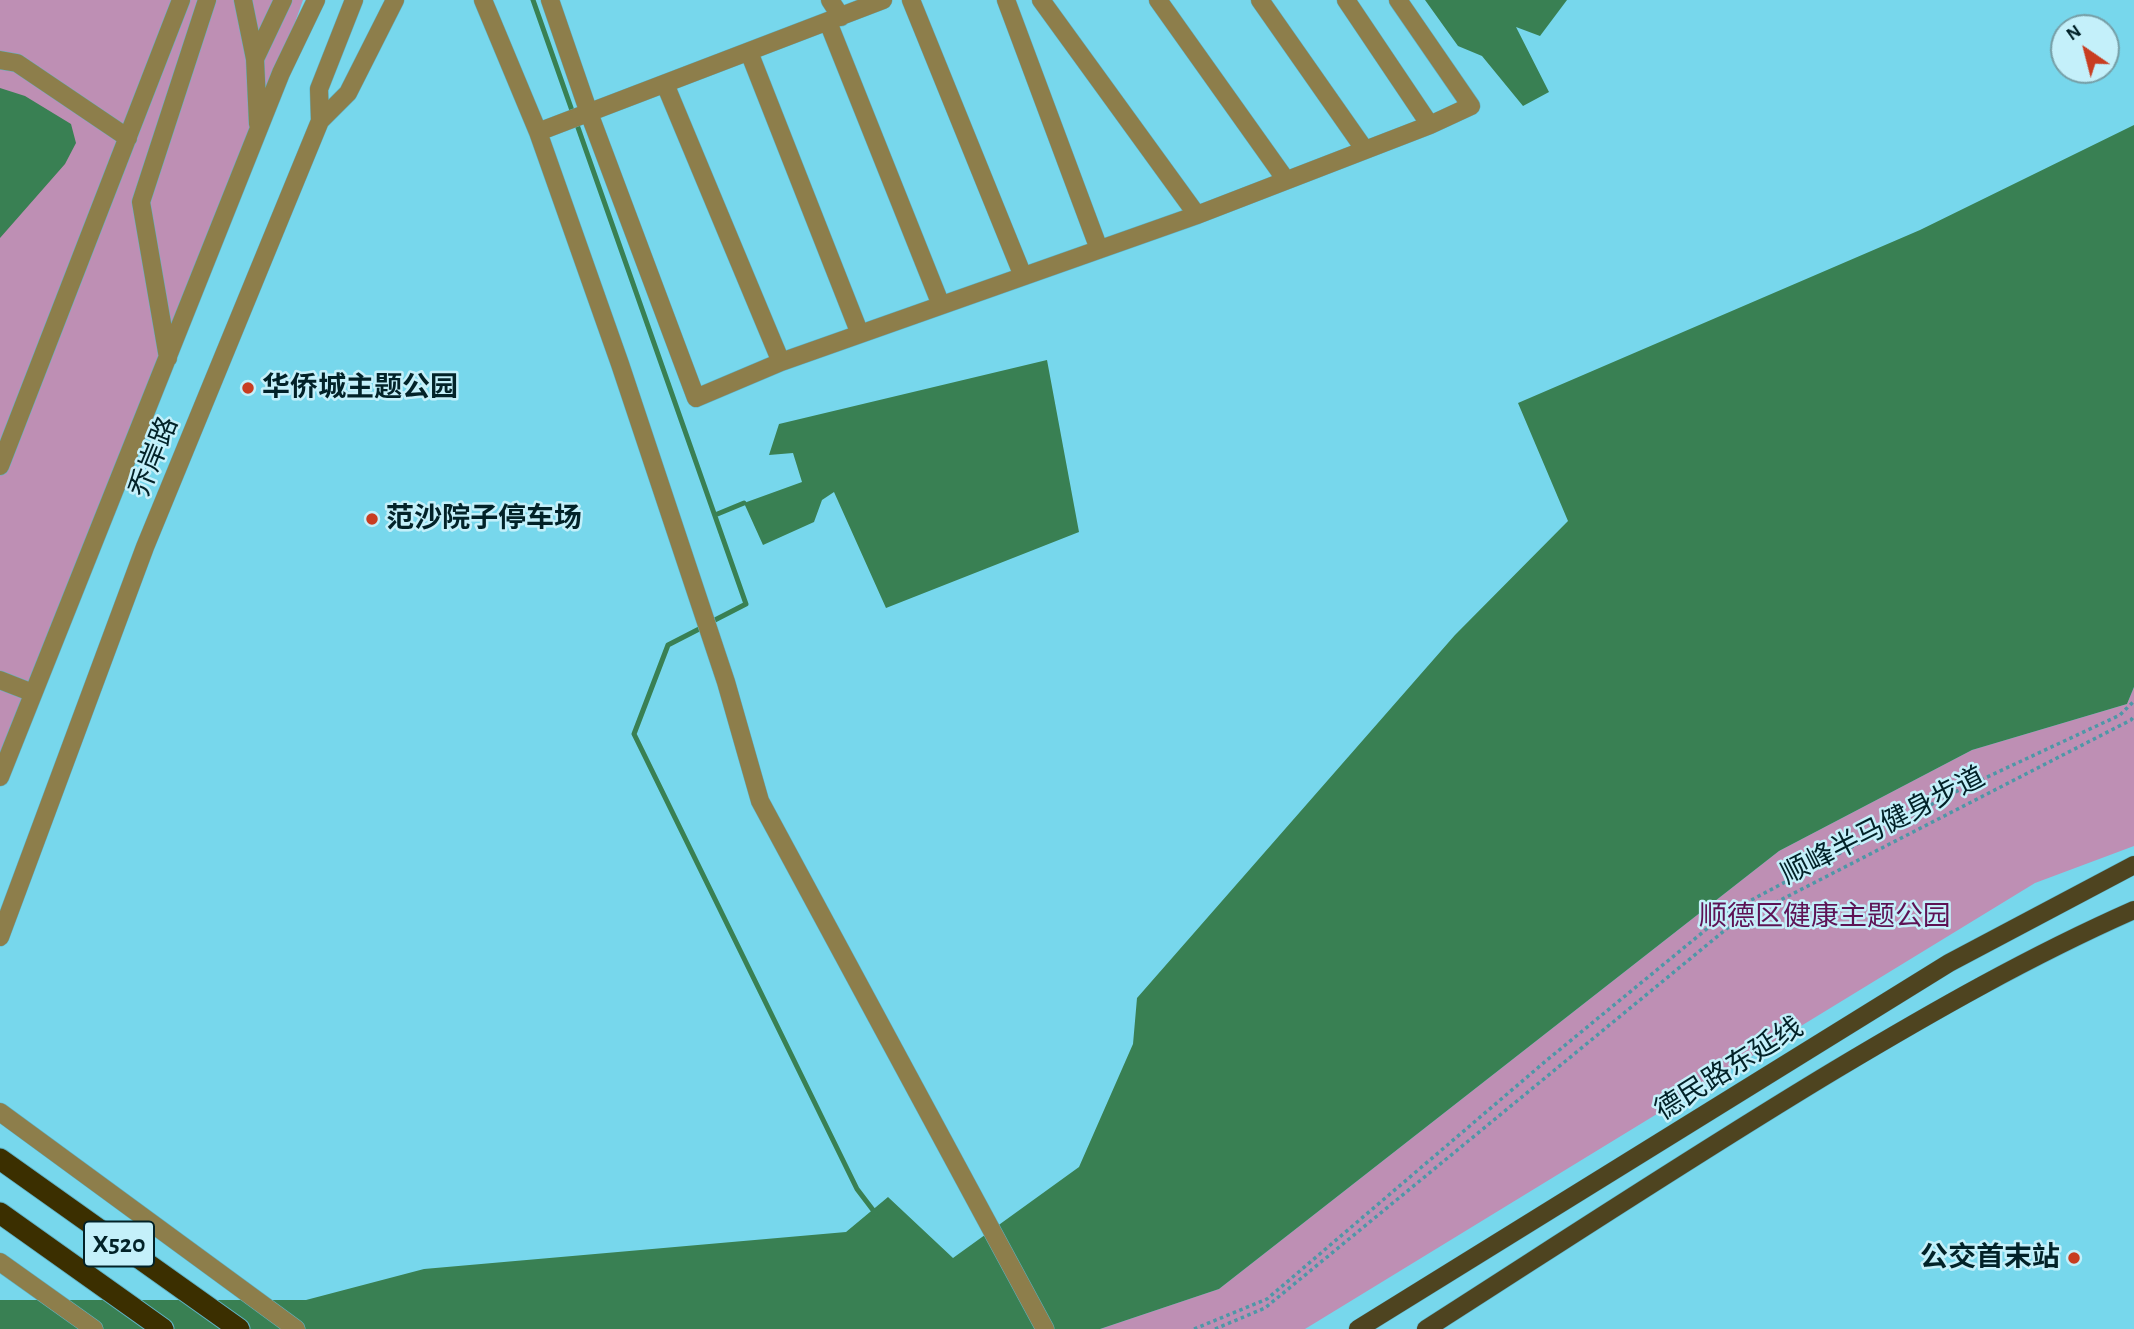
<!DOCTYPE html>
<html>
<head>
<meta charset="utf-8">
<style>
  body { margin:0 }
  #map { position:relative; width:2134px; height:1329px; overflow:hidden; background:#77d7ec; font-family:"Alegreya Sans",sans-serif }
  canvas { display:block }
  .north { position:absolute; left:2050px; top:14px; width:70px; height:70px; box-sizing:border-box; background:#c4f0fa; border:2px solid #769ea6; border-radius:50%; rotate:325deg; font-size:19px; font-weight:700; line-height:28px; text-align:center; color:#022228 }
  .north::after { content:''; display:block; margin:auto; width:24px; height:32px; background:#c83d21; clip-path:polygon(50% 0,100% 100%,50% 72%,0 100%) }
</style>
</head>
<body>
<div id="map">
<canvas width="2134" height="1329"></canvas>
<div class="north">N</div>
</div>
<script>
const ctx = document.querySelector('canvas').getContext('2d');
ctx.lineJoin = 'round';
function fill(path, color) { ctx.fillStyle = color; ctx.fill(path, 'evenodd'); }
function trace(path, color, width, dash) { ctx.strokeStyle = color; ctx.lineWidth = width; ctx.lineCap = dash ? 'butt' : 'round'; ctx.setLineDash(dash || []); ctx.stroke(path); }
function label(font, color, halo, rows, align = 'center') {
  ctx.font = font + ' "Alegreya Sans","Noto Sans SC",sans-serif'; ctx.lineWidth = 5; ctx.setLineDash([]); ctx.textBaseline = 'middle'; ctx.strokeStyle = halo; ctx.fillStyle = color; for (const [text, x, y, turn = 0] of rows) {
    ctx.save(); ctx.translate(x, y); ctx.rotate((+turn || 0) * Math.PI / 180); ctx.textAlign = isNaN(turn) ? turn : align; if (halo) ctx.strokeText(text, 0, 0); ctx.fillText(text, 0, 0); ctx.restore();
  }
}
const green = new Path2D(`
  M0,0h303l-62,175 -241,590z
  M2134,687v159l-99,37 -730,446h-205l119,-40 560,-438 193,-101 155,-46z`);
const water = new Path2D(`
  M1425,0h142l-27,36 -24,-9 33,65 -26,14 -41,-50 -24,-10z
  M0,88l25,8 46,28 5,19 -11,21 -65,74z
  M2134,125v562l-7,17 -155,46 -193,101 -560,438 -119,40h-1100v-29h306l118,-31 422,-37 42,-35 65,61 126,-91 54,-123 4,-46 318,-363 113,-114 -50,-118 402,-173z
  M1047,360l32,172 -193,76 -52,-116 -12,8 -8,22 -51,23 -19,-42 58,-21 -9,-29 -24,2 10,-31z`);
const stream = new Path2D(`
  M533,0l213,604 -35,18
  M715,515l29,-12
  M703,627l-35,18 -34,89 223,455 19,25`);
const path = new Path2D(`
  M1194,1329l73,-30 280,-239 178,-146 230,-122 165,-77 14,-14
  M1215,1329l50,-21 465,-382 401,-206 3,-4`);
const minor = new Path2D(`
  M243,0l12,59
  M483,0l55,132 82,232 106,318 34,119 285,528
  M550,0l39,113 107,285 85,-36 416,-147 -156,-215
  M830,0l11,17
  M911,0l112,276
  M1006,0l93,249
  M1158,0l128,180
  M1260,0l105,150
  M1398,0l73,106 -41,19
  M828,22l113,283
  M749,52l111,282
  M0,60l17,3 111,75
  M665,84l116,278
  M320,121l28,-28 47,-93
  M258,124l-3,-65 28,-59
  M538,132l345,-132
  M1197,215l233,-90 -84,-125
  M168,358l-27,-156 66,-202
  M0,466l181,-466
  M0,680l33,13
  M0,777l281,-704 35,-73
  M0,937l145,-390 175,-426 -1,-32 35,-89
  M0,1112l296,217
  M0,1262l94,67`);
const major = new Path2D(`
  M1358,1329l591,-366 185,-98
  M1426,1329c136,-87 271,-176 409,-259 97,-58 195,-114 299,-160`);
const highway = new Path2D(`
  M0,1159l239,170
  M0,1213l163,116`);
const markers = [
  [248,388,7,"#c83d21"],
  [372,519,7,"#c83d21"],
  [2074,1258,7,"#c83d21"]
];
const shields = [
  [119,1244,70]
];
const shieldNames = [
  ["X520",119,1244]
];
const poiNames = [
  ["华侨城主题公园",262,388],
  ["范沙院子停车场",386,519],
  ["公交首末站",2060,1258,"right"]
];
const streetNames = [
  ["乔岸路",154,457,-68],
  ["顺峰半马健身步道",1883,826,-27],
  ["德民路东延线",1729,1069,-32]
];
const parkNames = [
  ["顺德区健康主题公园",1825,917]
];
fill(green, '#be8fb4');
fill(water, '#398053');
trace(stream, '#398053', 5);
trace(minor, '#60b3c5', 19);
trace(major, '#60b3c5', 19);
trace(highway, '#60b3c5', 23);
trace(path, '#4e97a7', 3.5, [3.5, 3.5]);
trace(minor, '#8d7e4b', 18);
trace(major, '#4e4420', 18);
trace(highway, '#3b2f00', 21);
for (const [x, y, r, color] of markers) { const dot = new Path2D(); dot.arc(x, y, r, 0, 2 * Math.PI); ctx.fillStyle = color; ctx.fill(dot); trace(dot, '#c4f0fa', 2.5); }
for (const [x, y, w] of shields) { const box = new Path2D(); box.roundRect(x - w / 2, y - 22.5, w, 45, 5); ctx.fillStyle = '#c4f0fa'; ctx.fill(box); trace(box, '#022228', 2); }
label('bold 26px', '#022228', null, shieldNames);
label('bold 28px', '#022228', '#c4f0fa', poiNames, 'left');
label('28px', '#022228', '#c4f0fa', streetNames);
label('28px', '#5d1254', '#c4f0fa', parkNames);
</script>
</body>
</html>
